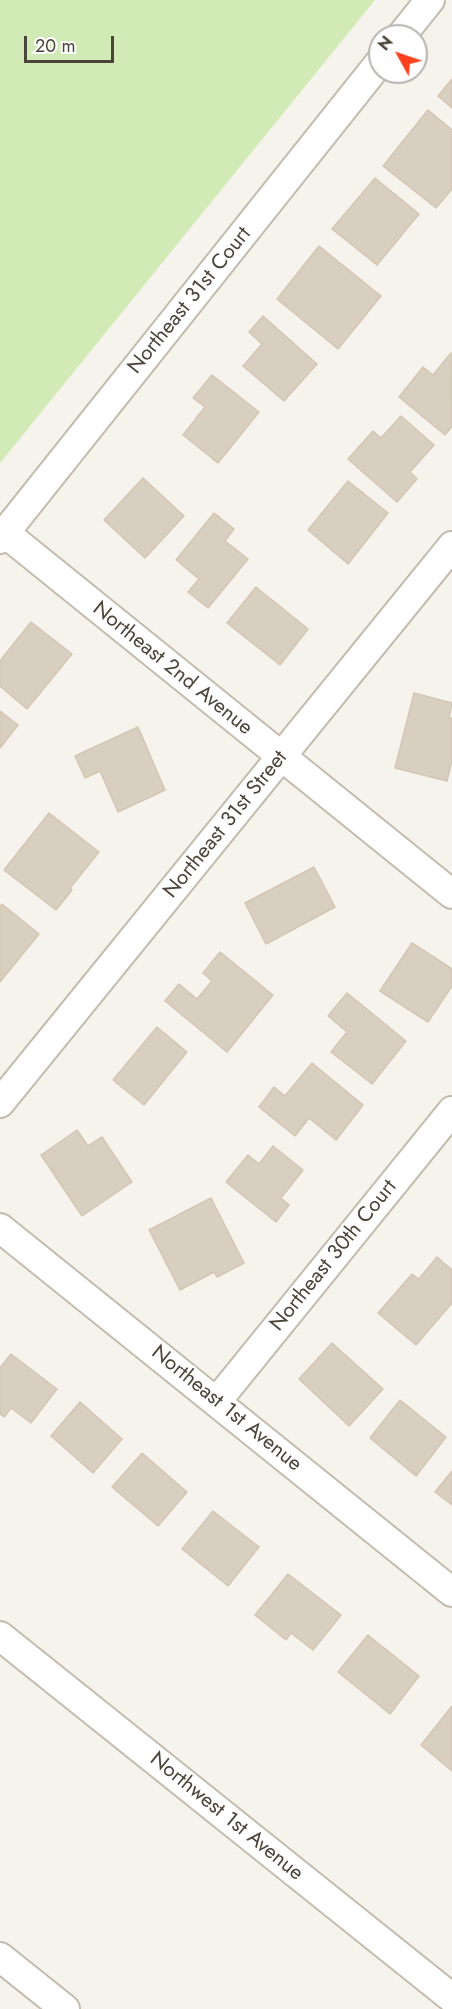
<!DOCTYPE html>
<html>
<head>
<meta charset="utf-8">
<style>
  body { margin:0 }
  #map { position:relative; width:452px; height:2009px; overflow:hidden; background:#f6f3ec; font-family:Jost,sans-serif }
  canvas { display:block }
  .north { position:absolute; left:368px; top:24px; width:60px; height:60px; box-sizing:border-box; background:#fff; border:2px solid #b7b4b0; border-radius:50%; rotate:310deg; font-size:16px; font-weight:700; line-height:24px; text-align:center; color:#4b4439 }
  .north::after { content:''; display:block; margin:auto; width:21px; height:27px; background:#fc3f1d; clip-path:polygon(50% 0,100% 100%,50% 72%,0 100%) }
  .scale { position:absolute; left:24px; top:36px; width:90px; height:27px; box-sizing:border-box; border:3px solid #4b4439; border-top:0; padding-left:8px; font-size:18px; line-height:21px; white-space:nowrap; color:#4b4439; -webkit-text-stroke:4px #fff; paint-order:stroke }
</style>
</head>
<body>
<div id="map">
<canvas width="452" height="2009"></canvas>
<div class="north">N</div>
<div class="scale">20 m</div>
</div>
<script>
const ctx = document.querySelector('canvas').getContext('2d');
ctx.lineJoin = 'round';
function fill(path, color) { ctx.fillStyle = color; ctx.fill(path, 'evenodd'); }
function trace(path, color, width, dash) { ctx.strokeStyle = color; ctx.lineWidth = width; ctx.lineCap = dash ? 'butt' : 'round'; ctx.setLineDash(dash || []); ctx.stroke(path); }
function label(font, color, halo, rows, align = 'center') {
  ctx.font = font + ' Jost,sans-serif'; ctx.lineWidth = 4.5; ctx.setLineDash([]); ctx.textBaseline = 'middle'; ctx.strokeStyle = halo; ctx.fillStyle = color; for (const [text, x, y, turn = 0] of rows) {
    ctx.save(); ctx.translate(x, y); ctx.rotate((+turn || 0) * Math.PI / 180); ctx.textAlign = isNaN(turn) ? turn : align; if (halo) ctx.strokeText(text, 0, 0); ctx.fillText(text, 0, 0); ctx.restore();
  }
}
const green = new Path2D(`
  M0,0h375l-375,463z`);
const building = new Path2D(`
  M452,79v29l-14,-12z
  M428,110l24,20v59l-16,19 -53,-42z
  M375,178l44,36 -42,51 -45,-36z
  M319,246l62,50 -43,53 -61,-50z
  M263,316l54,48 -33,37 -41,-35 19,-22 -13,-12z
  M451,353l1,73 -7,9 -46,-38 24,-30 10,8z
  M212,375l47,37 -41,51 -35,-28 22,-28 -12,-9z
  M401,416l33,29 -24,27 7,7 -20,23 -49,-43 25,-28 8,7z
  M143,478l41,38 -39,42 -41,-38z
  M348,481l40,32 -40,51 -40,-34z
  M214,513l20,16 -9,12 23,18 -40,49 -20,-16 11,-13 -23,-19z
  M256,587l52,42 -28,36 -53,-42z
  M31,622l41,32 -45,55 -27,-23v-25z
  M414,693l38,10 -3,15h3v42l-5,21 -52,-13z
  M0,711l18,14 -18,23z
  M138,727l27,63 -47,22 -18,-41 -15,7 -10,-22z
  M49,813l50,39 -29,36 2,2 -16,20 -52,-40z
  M314,867l21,40 -69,37 -21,-41z
  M2,904l37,30 -39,48v-75z
  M412,943l40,26v17l-24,36 -48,-31z
  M220,952l53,43 -46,57 -62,-51 14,-17 18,15 15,-18 -9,-8z
  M347,993l59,48 -34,43 -41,-32 16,-20 -19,-16z
  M157,1027l30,25 -43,53 -31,-25z
  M312,1063l51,42 -27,35 -27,-22 -14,18 -36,-29 15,-20 11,9z
  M77,1130l11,16 14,-9 30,45 -50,34 -41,-61z
  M273,1146l30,24 -22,28 8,7 -13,17 -50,-40 22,-27 11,9z
  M211,1198l33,65 -27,14 -3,-5 -34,18 -31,-60z
  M437,1257l15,13v33l-36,42 -38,-32 34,-39 7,5z
  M332,1343l51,46 -34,37 -50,-47z
  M11,1354l46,35 -26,34 -20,-15 -7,9 -4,-3v-46z
  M400,1400l46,37 -30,39 -46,-38z
  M80,1402l42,37 -29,34 -42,-37z
  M142,1453l45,39 -29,34 -46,-39z
  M452,1471v34l-17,-13z
  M213,1511l46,36 -31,39 -46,-37z
  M288,1574l53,41 -28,35 -22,-17 -5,7 -31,-25z
  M368,1635l51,41 -29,38 -52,-42z
  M452,1706v65l-31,-26z`);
const minor = new Path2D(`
  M401,36l29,-36
  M5,533l447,361
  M0,539l380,-477
  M0,1103l452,-557
  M0,1228l452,364
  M217,1401l235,-290
  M0,1636l452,362
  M0,1957l65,52`);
const streetNames = [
  ["Northeast 31st Court",190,301,-51],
  ["Northeast 2nd Avenue",172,669,39],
  ["Northeast 31st Street",226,825,-51],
  ["Northeast 30th Court",334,1256,-51],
  ["Northeast 1st Avenue",226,1409,39],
  ["Northwest 1st Avenue",226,1817,39]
];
fill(green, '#d2eab5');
fill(building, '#d8cfc1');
trace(building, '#d3c7b4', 1.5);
trace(minor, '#c2bbae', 32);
trace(minor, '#fff', 28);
label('21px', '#4b4439', '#fff', streetNames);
</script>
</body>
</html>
